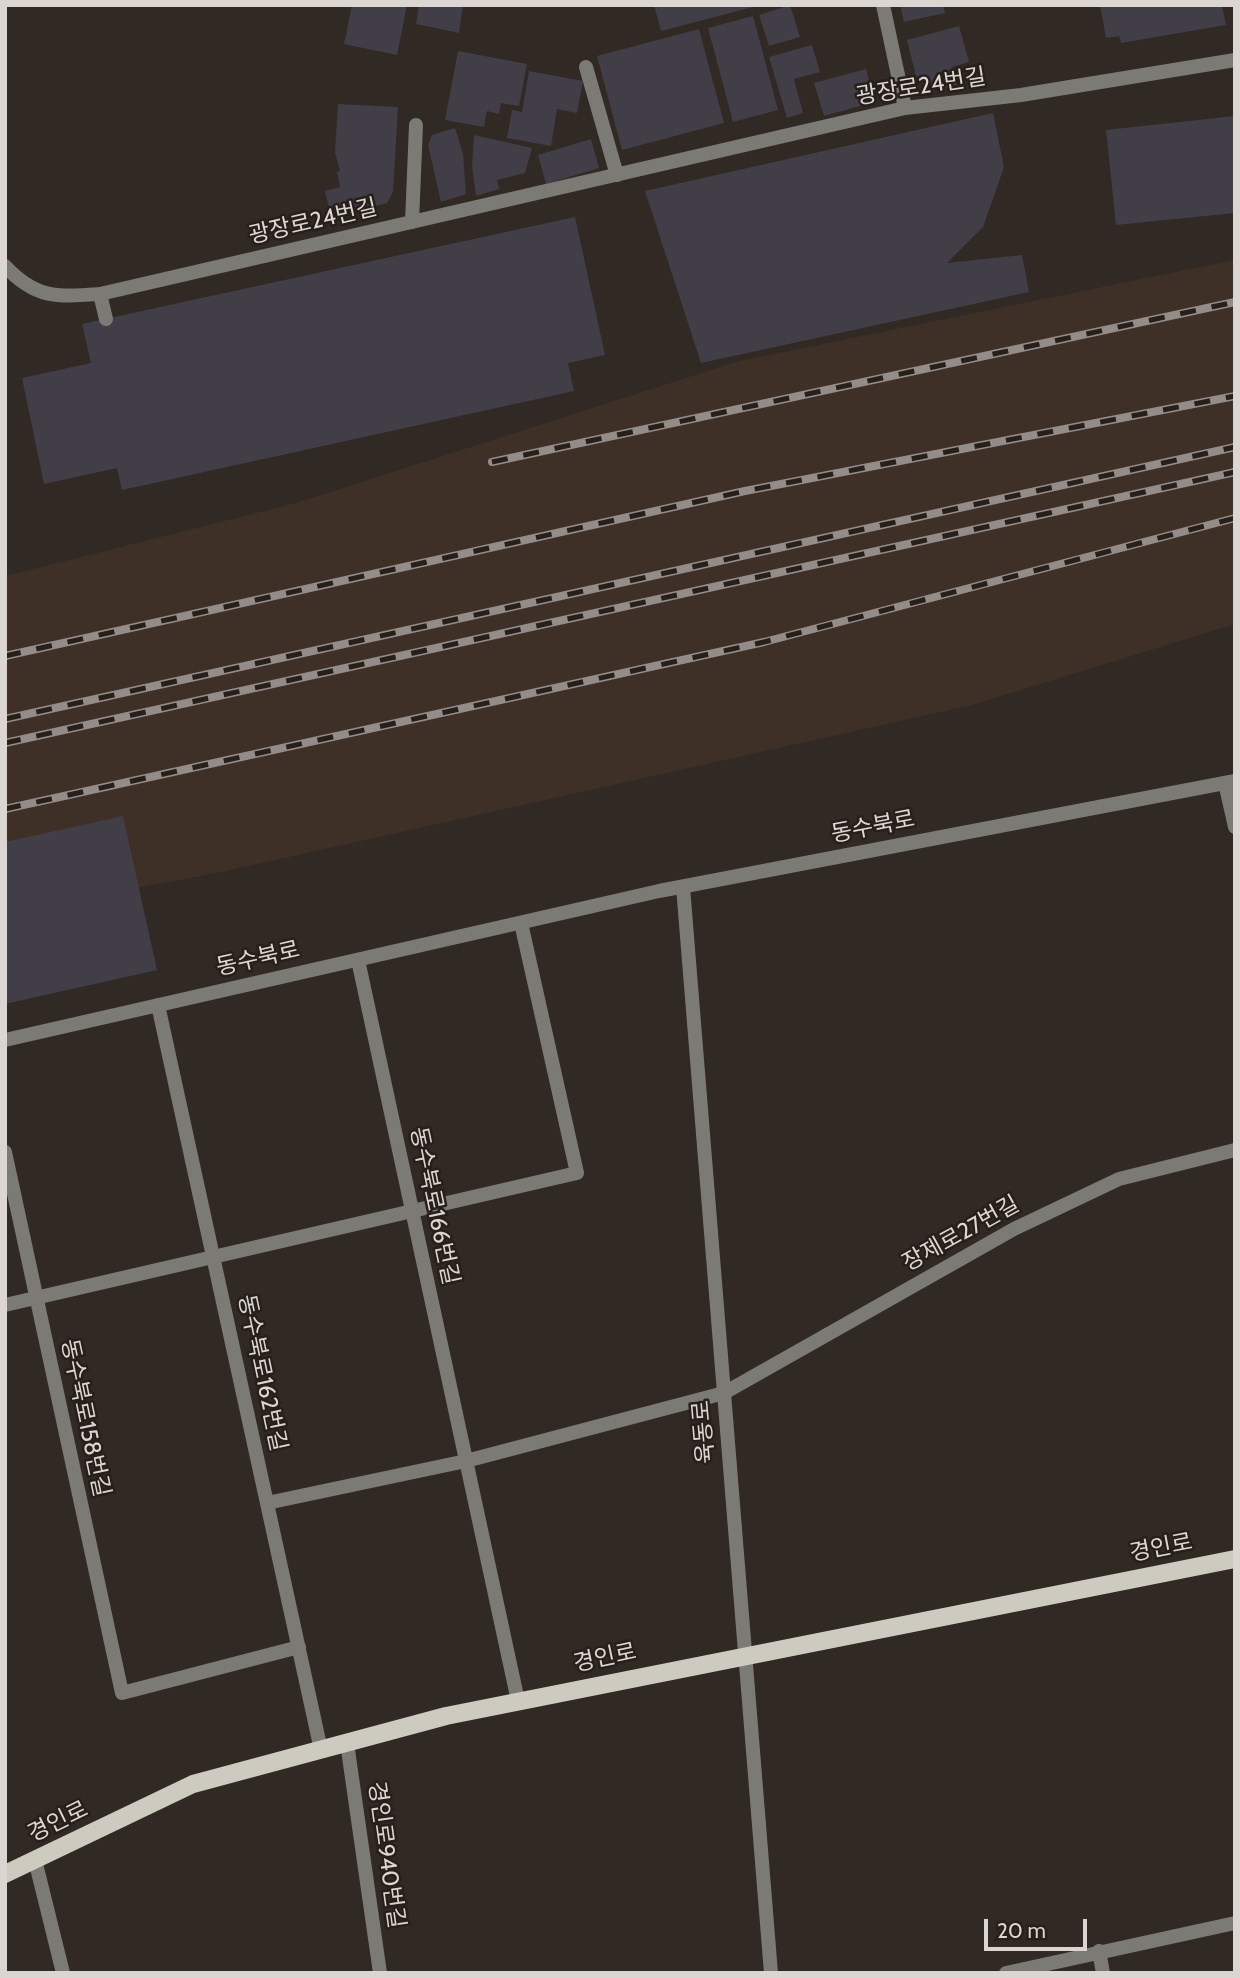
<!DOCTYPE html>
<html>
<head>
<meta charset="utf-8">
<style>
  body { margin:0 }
  #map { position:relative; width:1240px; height:1978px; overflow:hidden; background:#312923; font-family:Cabin,sans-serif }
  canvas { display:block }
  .frame { position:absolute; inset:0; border:7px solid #dbd6d2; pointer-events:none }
  .scale { position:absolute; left:984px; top:1919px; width:103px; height:32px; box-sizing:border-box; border:4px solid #dbd6d2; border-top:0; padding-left:9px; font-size:21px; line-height:24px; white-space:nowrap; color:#dbd6d2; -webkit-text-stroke:5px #271f1a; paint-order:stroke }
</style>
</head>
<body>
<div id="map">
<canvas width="1240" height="1978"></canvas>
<div class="frame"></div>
<div class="scale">20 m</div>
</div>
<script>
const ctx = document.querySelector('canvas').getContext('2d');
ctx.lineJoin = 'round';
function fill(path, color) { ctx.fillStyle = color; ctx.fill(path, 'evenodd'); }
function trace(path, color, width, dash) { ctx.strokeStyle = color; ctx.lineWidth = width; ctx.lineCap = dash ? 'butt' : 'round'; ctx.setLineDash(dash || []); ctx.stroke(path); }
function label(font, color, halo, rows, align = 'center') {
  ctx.font = font + ' Cabin,"Noto Sans KR",sans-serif'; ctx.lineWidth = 5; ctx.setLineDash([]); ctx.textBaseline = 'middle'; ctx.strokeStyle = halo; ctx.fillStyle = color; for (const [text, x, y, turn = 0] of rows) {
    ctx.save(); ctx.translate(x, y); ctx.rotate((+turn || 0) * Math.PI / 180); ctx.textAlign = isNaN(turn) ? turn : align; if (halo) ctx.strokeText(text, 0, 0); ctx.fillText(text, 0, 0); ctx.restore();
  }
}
const built = new Path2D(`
  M1235,260v364l-263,81 -755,168 -212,39v-336l291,-73 443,-142z`);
const building = new Path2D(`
  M352,5h55l-10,50 -53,-11z
  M419,5h44l-4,28 -43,-9z
  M654,5h103v1l-96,25z
  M790,5l10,32 -31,9 -10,-31z
  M900,5h43l2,8 -41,9z
  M1100,5h122l4,20 -105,18 -2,-7 -13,2z
  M753,16l25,94 -45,12 -25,-94z
  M959,26l10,36 -17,5 5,18 -18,5 -23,-14 -9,-36z
  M699,29l25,94 -102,27 -25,-94z
  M812,45l8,27 -26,7 9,34 -16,5 -18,-61z
  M458,51l69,13 -8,42 -18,-3 -2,11 -12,-3 -3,16 -39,-7z
  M866,69l5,20 -11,17 -36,10 -10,-33z
  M529,71l54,10 -6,32 -20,-4 -6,37 -44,-8 5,-28 10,2z
  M338,104l60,3 -5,85 -6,11 -56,14 -6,-26 15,-4 -3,-15 3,-1 -5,-19z
  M993,113l11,54 -21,60 -36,36 75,-8 7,37 -328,71 -56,-172z
  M1235,116v97l-119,12 -10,-95z
  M455,128l8,26 3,40 -25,8 -13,-57 4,-10z
  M474,135l58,13 -7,25 -28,7 2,9 -23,7 -4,-30z
  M591,139l8,29 -53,16 -8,-29z
  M575,217l30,138 -37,8 6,28 -452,99 -5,-22 -73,16 -22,-106 69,-15 -9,-39z
  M123,816l34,154 -152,34v-162z`);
const service = new Path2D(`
  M883,5l22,103
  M586,67l31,108
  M412,222l4,-97
  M5,266c31,33 52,31 95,28l805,-186 116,-13 214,-35
  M100,294l6,25
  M1225,783l10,44
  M358,960l160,741
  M158,1005l163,745
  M5,1152l117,541 177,-46
  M5,1305l572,-132 -56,-250
  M267,1503l199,-42 258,-68 290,-164 105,-50 116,-29
  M347,1743l33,230
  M35,1860l28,113
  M1099,1951l4,22
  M1006,1973l229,-50`);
const minor = new Path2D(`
  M683,887l88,1086`);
const tertiary = new Path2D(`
  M5,1040l654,-149 576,-110`);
const primary = new Path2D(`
  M5,1874l188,-90 253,-68 789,-157`);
const rail = new Path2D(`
  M492,462l743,-160
  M5,656l740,-165 490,-95
  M5,719l1230,-272
  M5,743l1230,-271
  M5,809l759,-167 471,-124`);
const streetNames = [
  ["광장로24번길",921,87,-9],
  ["광장로24번길",313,222,-13],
  ["동수북로",873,827,-11],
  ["동수북로",258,959,-13],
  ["동수북로166번길",434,1206,78],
  ["장제로27번길",961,1234,-29],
  ["동수북로162번길",262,1373,78],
  ["동수북로158번길",85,1418,78],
  ["육동로",704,1432,-95],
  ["경인로",1161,1548,-11],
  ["경인로",605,1658,-12],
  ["경인로",58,1822,-26],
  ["경인로940번길",386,1855,82]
];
fill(built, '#3e3027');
fill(building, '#413e47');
trace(service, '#7c7a75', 14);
trace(minor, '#7c7a75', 14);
trace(tertiary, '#7c7a75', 14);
trace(primary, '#cdcac0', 18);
trace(rail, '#938c88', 8);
trace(rail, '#271f1a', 5, [16]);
label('23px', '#dbd6d2', '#271f1a', streetNames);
</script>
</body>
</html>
